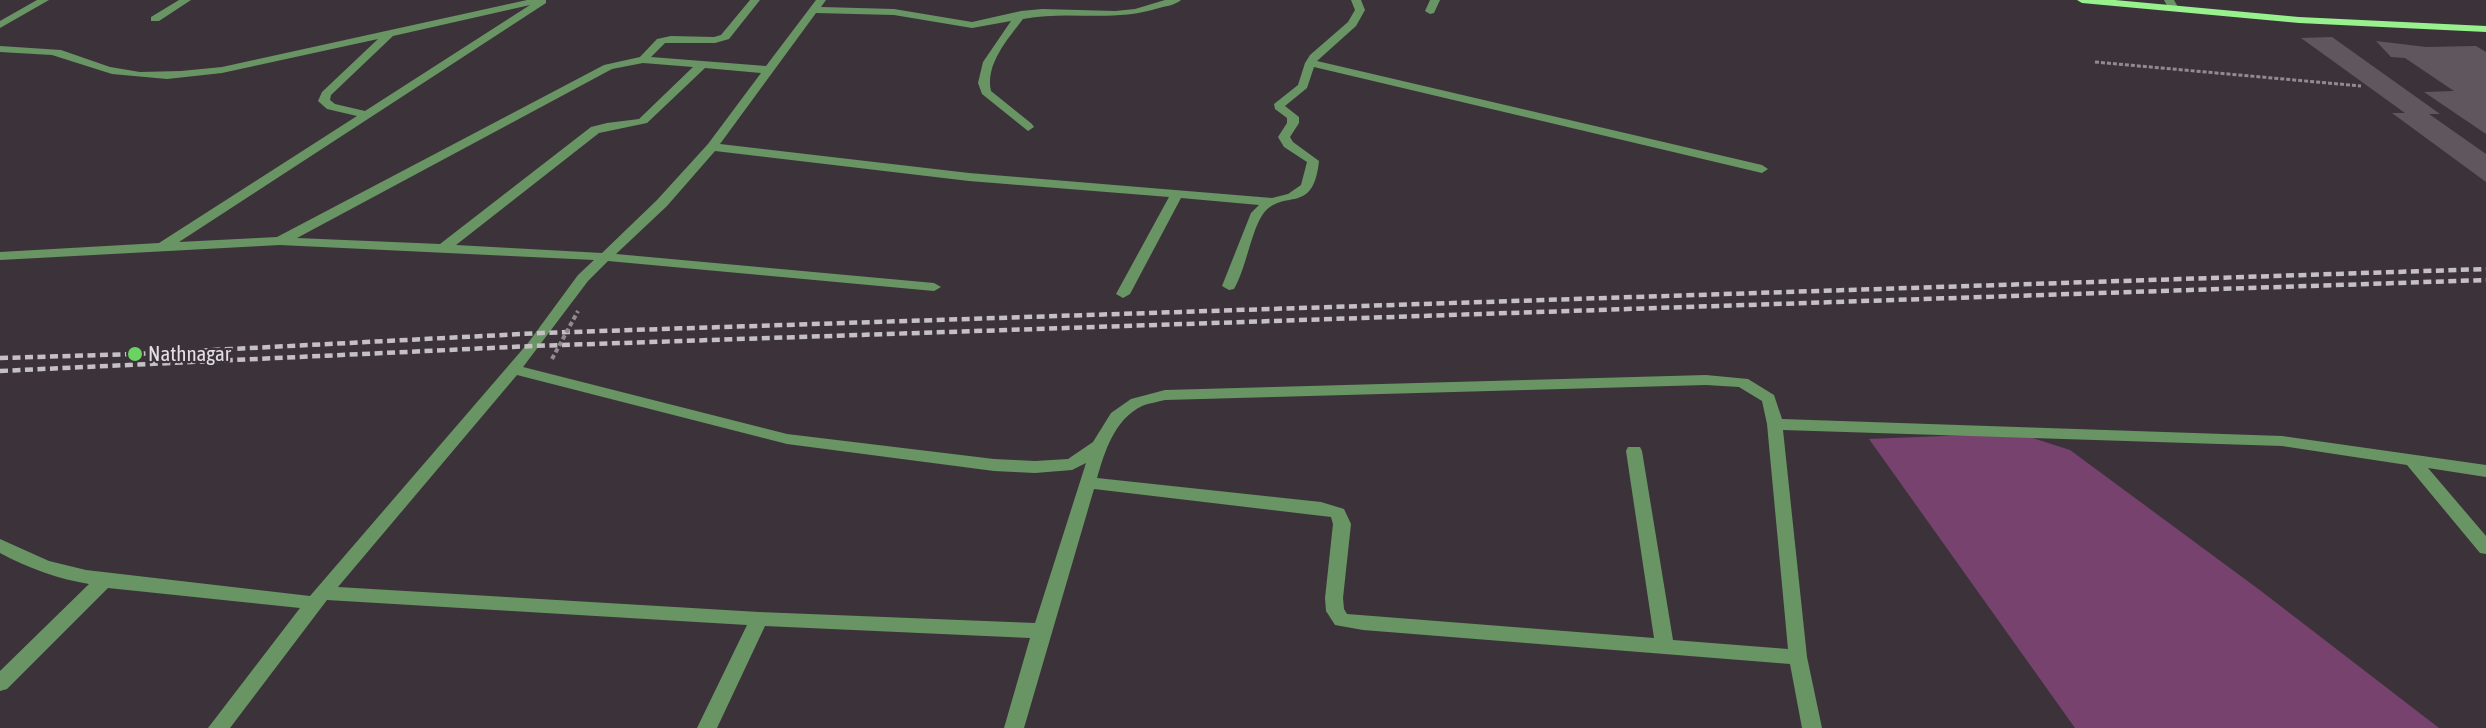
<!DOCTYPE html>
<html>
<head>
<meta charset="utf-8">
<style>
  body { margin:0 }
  canvas { display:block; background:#3b3339 }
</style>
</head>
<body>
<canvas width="2486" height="728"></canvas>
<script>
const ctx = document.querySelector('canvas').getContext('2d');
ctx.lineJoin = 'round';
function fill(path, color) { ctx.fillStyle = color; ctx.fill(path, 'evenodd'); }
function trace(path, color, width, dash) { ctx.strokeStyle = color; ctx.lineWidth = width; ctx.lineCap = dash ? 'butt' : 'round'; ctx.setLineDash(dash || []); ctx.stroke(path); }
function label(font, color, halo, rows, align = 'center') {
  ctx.font = font + ' "Asap Condensed",sans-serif'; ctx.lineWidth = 4.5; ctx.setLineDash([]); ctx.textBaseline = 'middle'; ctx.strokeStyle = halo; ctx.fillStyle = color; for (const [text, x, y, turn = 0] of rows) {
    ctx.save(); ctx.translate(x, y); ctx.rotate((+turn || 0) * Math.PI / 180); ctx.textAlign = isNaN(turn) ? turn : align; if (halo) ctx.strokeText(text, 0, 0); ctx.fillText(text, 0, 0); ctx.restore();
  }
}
const green = new Path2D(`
  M2017,433l53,17 191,141 178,137h-364l-206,-289z`);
const building = new Path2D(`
  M2332,37l108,77h-11l57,40v28l-94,-69h13l-104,-75z
  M2376,41l50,6 50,-1 10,6v82l-62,-42 30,-1 -49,-33 -14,-1z`);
const path = new Path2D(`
  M2095,62l266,24`);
const minor = new Path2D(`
  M37,0h12l-49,28v-7z
  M179,0h12l-32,21h-8v-4z
  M527,0h19v3l-367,239 98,-5 327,-172 36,-8 17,-18 14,-3 43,1 7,-2 29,-35h10l-31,39 -14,4h-50l-14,14 115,9 50,-66h10l-5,7 73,2 78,13 49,-11 21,-2 73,2 20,-2 30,-9h16c-6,5 -14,6 -22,8 -48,15 -89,2 -136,11 -15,20 -38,45 -32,72l41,33 2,3 -6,4 -46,-37 -4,-11 5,-21 28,-41 -39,7 -78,-13 -78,-2 -96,131 249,29 303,25 16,-4 13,-9 6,-23 -23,-15 -6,-10 9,-14v-5l-12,-9 -1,-5 24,-19 7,-22 5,-8 38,-33 7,-12 -4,-10h10l4,10 -9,16 -39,35 445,104 6,4 -6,4 -448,-106 -7,21 -22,18 14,11v6l-9,14 3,5 26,19c-6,56 -35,26 -56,53 -12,17 -17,55 -29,75l-5,1 -7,-4 29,-73 8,-8 -78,-7 -51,96 -7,4 -7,-4 53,-97 -200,-16 -254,-30 -48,55 -51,48 318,29 7,4 -7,4 -326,-30 -20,20 -65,86 264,67 207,25 41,2 33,-2 25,-17 18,-29 20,-14 34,-9 541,-15 42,4 26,16 8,24 500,17 204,29v12l-58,-9 58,68v18l-6,-1 -73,-88 -125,-19 -499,-16 24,227 15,71h-20l-12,-64 -427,-34 -28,-5 -9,-14 -1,-13 8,-74 -2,-7 -237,-28 -70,239h-20l26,-90 -265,-12 -48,102h-20l50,-103 -420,-25 -97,128h-22l92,-120 -192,-20 -101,101 -7,2v-20l89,-87c-31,-5 -61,-16 -89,-31v-14l49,22 37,9 224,26 218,-253 50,-68 16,-15 -314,-15 -280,15v-8l159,-9 198,-127 -30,-7 -9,-8 4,-9 56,-53 -156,34 -55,6 -55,-5 -60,-19 -52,-3v-6l61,4 49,17 30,5 41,-1 41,-4zM530,5l-165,106 -30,-7 -5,-4 1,-5 62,-59zM643,63l50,4 -54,52 -32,4 -16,4 -151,117 -143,-6 315,-169zM705,68l56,5 -53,71 -51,56 -55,53 -146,-8 143,-112 48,-10zM517,375l270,69 207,27 41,2 37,-3 14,-7 -51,160 -276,-11 -421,-25zM1706,385l33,2 23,14 5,23 21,225 -115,-9 -31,-189 -2,-4h-12l-2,4 28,187 -307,-24 -3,-5 -1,-11 8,-74 -7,-15 -23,-7 -224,-24c8,-27 17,-58 45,-72 7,-3 16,-4 23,-6z
  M1430,0h10l-6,13 -4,1 -5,-3z
  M2164,0h10l5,9 -1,2h-8z`);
const major = new Path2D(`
  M2077,0h38l184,17 187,9v6l-187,-9 -217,-20z`);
const rail = new Path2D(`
  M0,358l135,-4 406,-21 1945,-64
  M0,371l533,-25 1953,-66`);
const pathBridge = new Path2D(`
  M552,359l26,-48`);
const markers = [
  [135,354,8,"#6bd362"]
];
const poiNames = [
  ["Nathnagar",148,354]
];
fill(green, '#77426d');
fill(building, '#60575e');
trace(path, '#918a8f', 3, [4, 2]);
fill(minor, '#699464');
fill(major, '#97f28e');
trace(rail, '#c5c0c4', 4.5, [8, 4.5]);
trace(pathBridge, '#918a8f', 4, [4.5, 3]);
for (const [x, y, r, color] of markers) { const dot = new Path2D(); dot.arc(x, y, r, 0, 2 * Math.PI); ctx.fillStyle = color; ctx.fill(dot); trace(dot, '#3b3339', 2); }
label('21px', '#e4dfe3', '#3b3339', poiNames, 'left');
</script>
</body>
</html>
